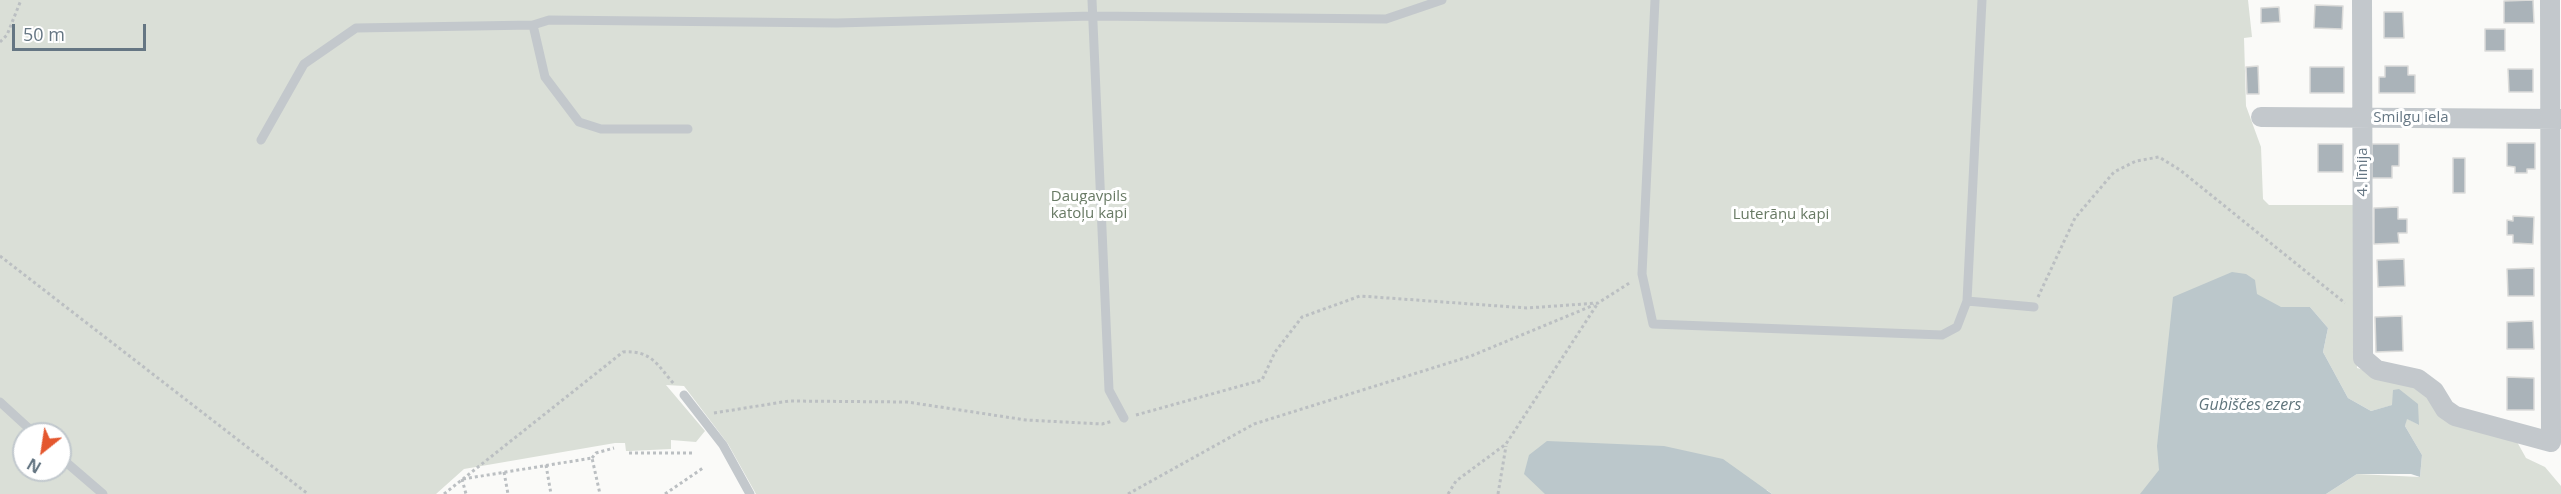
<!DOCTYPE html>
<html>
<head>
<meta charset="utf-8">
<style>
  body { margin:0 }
  #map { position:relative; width:2561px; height:494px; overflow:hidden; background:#fafaf8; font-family:"Open Sans",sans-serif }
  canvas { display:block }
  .north { position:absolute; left:12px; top:422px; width:60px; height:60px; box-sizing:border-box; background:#fff; border:2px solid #c1c8cd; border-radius:50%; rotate:210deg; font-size:16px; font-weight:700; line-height:24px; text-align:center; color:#657683 }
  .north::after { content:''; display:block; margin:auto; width:21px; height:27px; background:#e4572e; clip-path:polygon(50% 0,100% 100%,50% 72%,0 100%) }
  .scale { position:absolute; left:12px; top:24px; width:134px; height:27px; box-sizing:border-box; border:3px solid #657683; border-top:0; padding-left:8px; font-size:18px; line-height:21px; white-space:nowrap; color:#657683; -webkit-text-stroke:4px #fff; paint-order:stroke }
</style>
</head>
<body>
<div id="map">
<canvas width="2561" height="494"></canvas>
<div class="north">N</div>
<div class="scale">50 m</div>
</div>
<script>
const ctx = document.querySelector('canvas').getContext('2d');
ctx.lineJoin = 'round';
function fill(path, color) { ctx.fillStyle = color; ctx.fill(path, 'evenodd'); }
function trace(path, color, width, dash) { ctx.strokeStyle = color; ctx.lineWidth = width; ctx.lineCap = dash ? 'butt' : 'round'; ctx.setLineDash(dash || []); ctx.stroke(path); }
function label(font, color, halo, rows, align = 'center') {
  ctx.font = font + ' "Open Sans",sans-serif'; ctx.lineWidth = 6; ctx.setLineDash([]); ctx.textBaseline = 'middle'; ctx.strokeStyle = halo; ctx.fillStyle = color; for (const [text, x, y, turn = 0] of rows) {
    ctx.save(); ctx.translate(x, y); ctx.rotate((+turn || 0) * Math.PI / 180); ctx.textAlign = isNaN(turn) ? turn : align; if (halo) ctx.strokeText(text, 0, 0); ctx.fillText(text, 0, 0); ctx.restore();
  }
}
const green = new Path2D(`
  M0,0h2248l4,37 -8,1 2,68 15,41 2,52 6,6h84l4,163 57,16 102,56 10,18 19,9 16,19v8h-235l31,-20 63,3 2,-22 -17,-29 1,-8 13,7 -26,-20 -22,6 -23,-13 -25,-46 5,-24 -18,-21h-29l-110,187h-399l-5,-4 -22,4h-989l-28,-50 -44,-58 -18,-1 39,46 -9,11 -25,-2v9l-42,2h-3l-1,-8h-10l-151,26 -28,25h-436zM24,434h36v36h-36z`);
const water = new Path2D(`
  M2232,272l14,2 9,6 2,14 24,13h29l18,21 -5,24 25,46 23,13 21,-6 1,-15 6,-1 19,15 1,21 -12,-6 -2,7 17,29 -2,22 -9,-3h-54l-31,20h-186l19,-24 -2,-24 16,-149z
  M1547,441l117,5 59,13 49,35h-227l-21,-20 5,-19z`);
const building = new Path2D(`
  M2533,0l1,23h-30v-22z
  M2315,5l28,1 -1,23 -28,-1z
  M2279,7l1,15 -19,1v-15z
  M2384,12h19l1,26h-20z
  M2485,29h20v22h-20z
  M2258,66l1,28h-12l-1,-27z
  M2385,66h23v9h7v18h-36v-16h6z
  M2310,67h34v26h-34z
  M2508,69h25v23h-24z
  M2507,143h28v26h-8v4h-12v-6l-8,-1z
  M2318,144h25v28h-25z
  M2372,144h27v22h-7v12h-20z
  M2453,158h12v35h-12z
  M2398,207v12h9v14h-9l1,10 -25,1v-36z
  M2513,216l21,1 -1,27 -20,-1v-8h-6v-15l6,1z
  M2404,259l1,27 -27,1 -1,-27z
  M2534,268v28h-26l-1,-27z
  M2402,316l1,35 -27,1 -1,-35z
  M2533,321l1,28h-27v-27z
  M2507,377l27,1v32h-27z`);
const path = new Path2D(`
  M0,42l7,-7 14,-35
  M0,256l308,238
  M2038,297l37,-79 39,-46 22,-11 23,-4 21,13 165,133
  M714,413l75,-12 118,1 119,18 76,4 11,-3
  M1136,415l126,-35 13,-28 27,-35 58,-21 167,12 71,-5 33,-21
  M629,453h63
  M592,458l4,-5 18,-5
  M546,465l5,29
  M504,472l4,22
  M462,479l4,15
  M463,479l129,-21 8,36
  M444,494l179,-142c29,-2 34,13 52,33
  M665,494l38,-26
  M1128,494l126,-70 217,-68 123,-51
  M1448,494l8,-13 50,-37 92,-141
  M1498,494l8,-48`);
const service = new Path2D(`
  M1092,0l17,390 15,28
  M1655,0l-13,274 11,50 289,11 15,-8 10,-26 67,6
  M533,25l12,52 34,45 22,7h87
  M261,140l43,-76 52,-36 177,-3 16,-5 288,3 255,-7 294,3 56,-19
  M1967,301l15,-301
  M684,395l39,50 27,49
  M0,402l35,32
  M60,457l43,37`);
const minor = new Path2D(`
  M2362,0l1,358 14,12 41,9 16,12 11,18 10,7 96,26 -1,-442
  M2261,117l300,2`);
const streetNames = [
  ["Smilgu iela",2411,118],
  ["4. līnija",2363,172,-90]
];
const parkNames = [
  ["Daugavpils",1089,197],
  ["katoļu kapi",1089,214],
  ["Luterāņu kapi",1781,215]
];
const waterNames = [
  ["Gubiščes ezers",2250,405]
];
fill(green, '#dadfd7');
fill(water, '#bbc7cb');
fill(building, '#aab3b9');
trace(building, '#dcdcda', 1.5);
trace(path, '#bbbfc2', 3, [3, 3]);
trace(service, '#c3c8cc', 9);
trace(minor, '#c3c8cc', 20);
label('15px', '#657683', '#fff', streetNames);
label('15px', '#687a64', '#fff', parkNames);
label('italic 16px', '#60757c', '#fff', waterNames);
</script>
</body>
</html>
